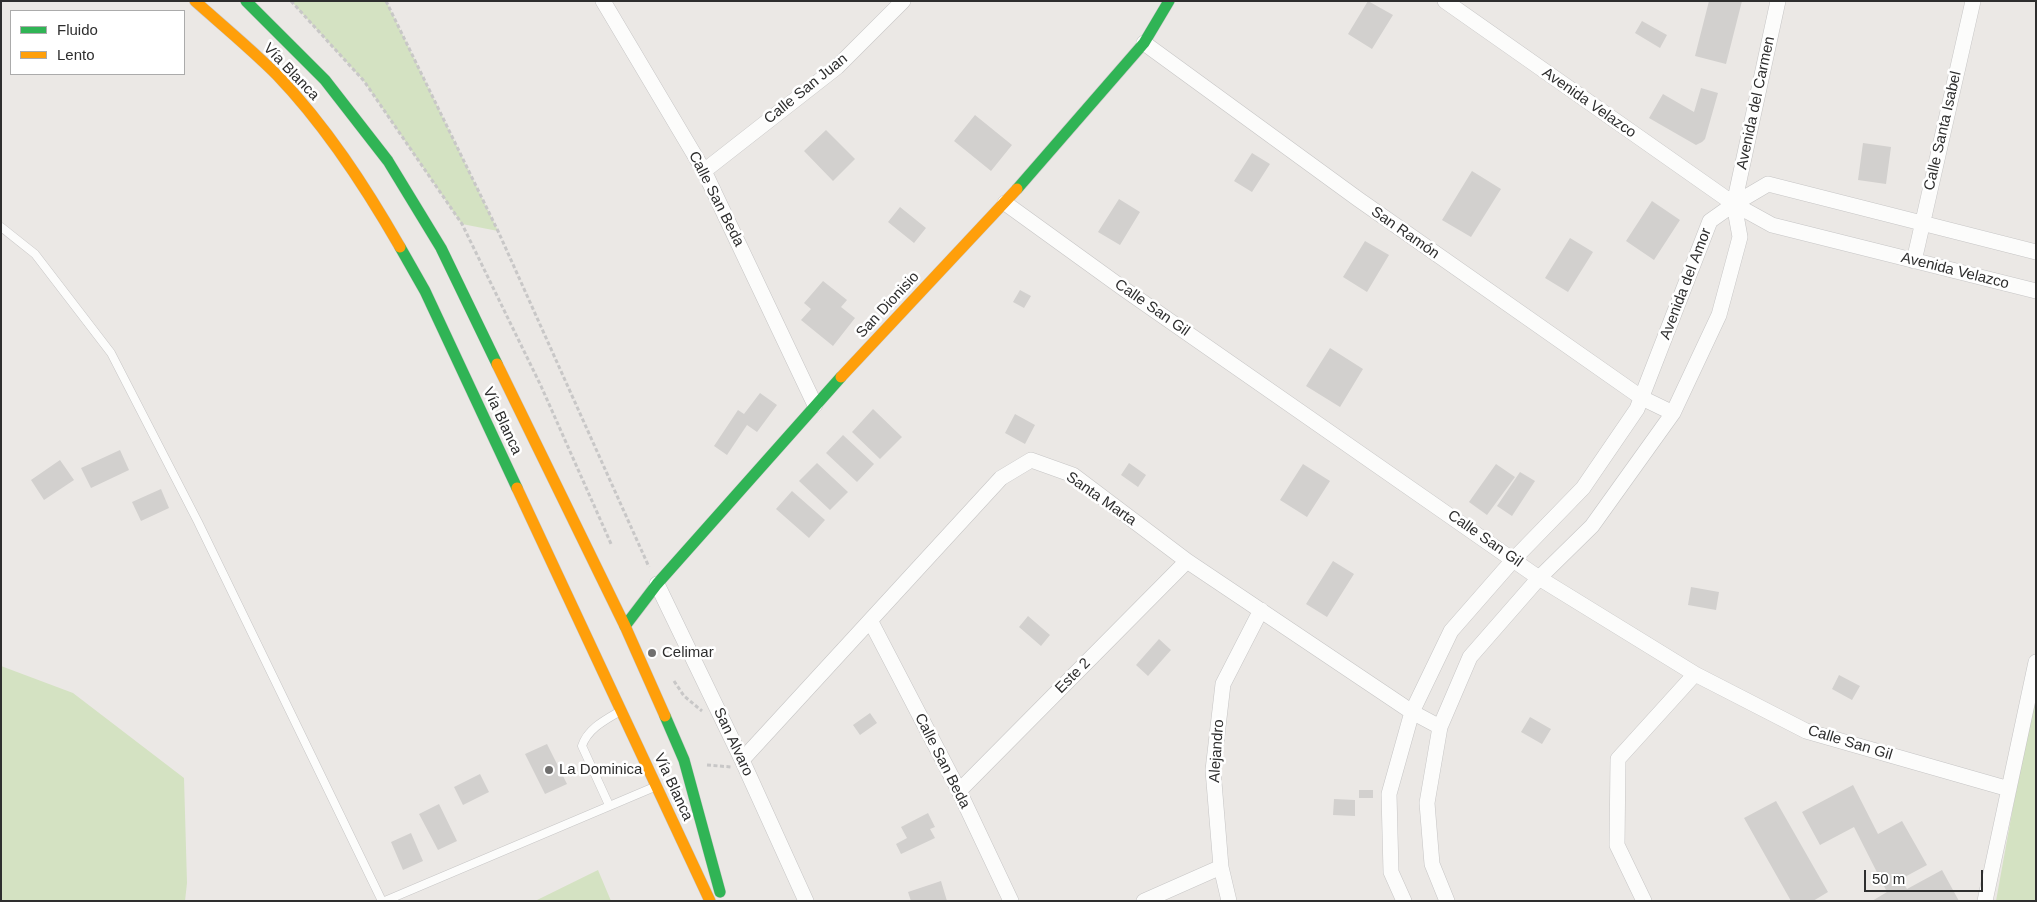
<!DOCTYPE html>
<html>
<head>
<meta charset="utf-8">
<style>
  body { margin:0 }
  #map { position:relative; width:2037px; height:902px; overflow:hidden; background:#ebe8e5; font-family:Helvetica,sans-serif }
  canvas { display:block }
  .frame { position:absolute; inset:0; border:2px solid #2e2e2e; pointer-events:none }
  .legend { position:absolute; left:10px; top:10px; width:175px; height:65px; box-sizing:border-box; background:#fff; border:1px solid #ababab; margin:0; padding:6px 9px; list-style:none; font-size:15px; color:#2e2e2e }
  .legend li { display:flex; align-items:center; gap:10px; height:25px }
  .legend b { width:25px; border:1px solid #ababab }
  .scale { position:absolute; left:1864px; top:870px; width:119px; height:22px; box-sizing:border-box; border:2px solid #2e2e2e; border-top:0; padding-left:6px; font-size:15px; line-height:18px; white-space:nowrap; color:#2e2e2e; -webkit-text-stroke:4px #fff; paint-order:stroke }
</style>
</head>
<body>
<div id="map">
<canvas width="2037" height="902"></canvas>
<div class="frame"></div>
<ul class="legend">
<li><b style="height:6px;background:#30b455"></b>Fluido</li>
<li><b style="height:6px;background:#ff9f0a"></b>Lento</li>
</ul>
<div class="scale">50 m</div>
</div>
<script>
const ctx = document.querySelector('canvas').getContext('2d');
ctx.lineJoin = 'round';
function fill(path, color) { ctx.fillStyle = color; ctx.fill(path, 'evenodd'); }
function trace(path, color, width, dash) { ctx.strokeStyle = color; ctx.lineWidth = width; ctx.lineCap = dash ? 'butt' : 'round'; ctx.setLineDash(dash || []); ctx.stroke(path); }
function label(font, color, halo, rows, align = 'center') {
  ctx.font = font + ' Helvetica,sans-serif'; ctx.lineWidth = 5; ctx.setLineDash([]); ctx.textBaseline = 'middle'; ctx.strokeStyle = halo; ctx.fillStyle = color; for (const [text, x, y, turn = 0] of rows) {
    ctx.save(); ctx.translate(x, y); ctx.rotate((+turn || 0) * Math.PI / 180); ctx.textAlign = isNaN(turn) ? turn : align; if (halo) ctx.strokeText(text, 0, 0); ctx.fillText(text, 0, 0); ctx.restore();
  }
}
const green = new Path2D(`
  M291,1h95l112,230 -36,-7 -98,-143z
  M1,666l72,27 111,85 3,105 -2,18h-184z
  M2036,680v221h-40z
  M598,870l13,31h-76z`);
const building = new Path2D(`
  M1368,1l25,14 -21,34 -24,-15z
  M1709,1h33l-16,63 -31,-8z
  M1642,21l25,14 -7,13 -25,-15z
  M1701,88l17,5 -13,46 -3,3 -6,3 -47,-27 14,-24 31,18z
  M975,115l37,30 -21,26 -37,-30z
  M826,130l29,29 -22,22 -29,-30z
  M1863,143l28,4 -5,37 -28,-4z
  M1252,153l18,11 -18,28 -18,-11z
  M1472,171l29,18 -30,48 -29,-17z
  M1119,199l21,13 -20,33 -22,-13z
  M1652,201l28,19 -26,40 -28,-19z
  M900,207l26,21 -12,15 -26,-21z
  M1570,238l23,14 -25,40 -23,-14z
  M1365,241l24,14 -22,37 -24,-15z
  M823,281l24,19 -6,7 14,11 -22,28 -32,-26 10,-11 -7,-6z
  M1020,290l11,6 -7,12 -11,-6z
  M1330,348l33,21 -23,38 -34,-21z
  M760,393l17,12 -20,27 -10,-7 -20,30 -13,-9 24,-36 6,4z
  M873,409l29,28 -22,22 -28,-27z
  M1015,414l20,11 -10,19 -20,-11z
  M843,435l31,29 -17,18 -31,-29z
  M120,450l9,20 -38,18 -10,-20z
  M60,460l14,20 -30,20 -13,-20z
  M817,463l31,29 -18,18 -31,-29z
  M1129,463l17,12 -8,12 -17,-12z
  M1303,464l27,17 -23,36 -27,-17z
  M1496,464l19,13 -28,38 -18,-13z
  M1520,472l15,9 -23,35 -15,-10z
  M161,489l8,19 -28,13 -9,-19z
  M792,491l33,29 -16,18 -33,-29z
  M1333,561l21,13 -27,43 -21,-13z
  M1691,587l28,5 -3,18 -28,-5z
  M1028,616l22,19 -9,11 -22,-19z
  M1159,639l12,11 -23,26 -12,-11z
  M1839,675l21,11 -8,14 -20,-11z
  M870,713l7,10 -17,12 -7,-10z
  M1530,717l21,12 -9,15 -21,-12z
  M547,744l20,40 -22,10 -20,-40z
  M480,774l9,18 -26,13 -9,-18z
  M1853,785l25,49 24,-13 25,44 -26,14 6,10 35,-19 17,31h-87l15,-9 -33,-65 -34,18 -18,-33z
  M1359,790h14v8h-14z
  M1334,799l21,1v16l-22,-1z
  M1776,801l52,91 -15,9h-22l-47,-83z
  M439,804l18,37 -19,9 -19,-36z
  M928,813l7,14 -5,2 5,9 -34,16 -5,-10 11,-6 -6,-11z
  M411,833l12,28 -20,9 -12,-28z
  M941,881l6,20h-36l-3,-9z`);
const path = new Path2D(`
  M291,1l73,80 98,143 79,162 71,160
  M386,1l112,230 151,336
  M674,681l10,15 18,15
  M707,765l24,2`);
const lane = new Path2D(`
  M1,227l34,27 76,99 87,169 184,379
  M609,805l-27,-59c5,-16 21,-25 35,-33
  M385,901l267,-113`);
const street = new Path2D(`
  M603,1l101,170 111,234
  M1445,1l289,203 44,-203
  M1144,43l214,156 284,199 31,15
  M704,171l133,-104 66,-66
  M1005,203l119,86 415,289 156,96 111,57 203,58
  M2036,252l-268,-68 -34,20 38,21 264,66
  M1914,261l59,-260
  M657,584l85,176 64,141
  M871,622l88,169 52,110
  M742,760l259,-282 30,-18 42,15 114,86 225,151 28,15
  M959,791l228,-230
  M1144,901l77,-34
  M1229,901l-8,-34 -8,-97 10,-86 38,-74
  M1404,901l-13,-29 -2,-78 23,-82 39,-81 63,-72 69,-71 54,-79 73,-188 24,-17 6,33 -21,78 -46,98 -81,113 -53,52 -69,79 -30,70 -13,76 5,61 15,37
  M1644,901l-27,-56 1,-86 77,-85
  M1985,901l51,-239`);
const fast = new Path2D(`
  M246,1l79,79 63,81 53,87 56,116
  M1017,189l127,-146 25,-42
  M400,247l25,44 92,197
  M625,626l32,-42 184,-207
  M665,716l19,44 36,132`);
const slow = new Path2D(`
  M195,1c27,24 56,48 82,74 49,51 88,111 123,172
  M497,364l128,262 40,90
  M841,377l176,-188
  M517,488l193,413`);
const markers = [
  [652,653,5,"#706f6e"],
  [549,770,5,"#706f6e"]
];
const streetNames = [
  ["Vía Blanca",291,72,46],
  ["Calle San Juan",806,89,-39],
  ["Avenida Velazco",1589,103,35],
  ["Avenida del Carmen",1756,103,-78],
  ["Calle Santa Isabel",1943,131,-77],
  ["Calle San Beda",716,199,63],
  ["San Ramón",1405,233,35],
  ["Avenida Velazco",1955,271,14],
  ["Avenida del Amor",1686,284,-69],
  ["San Dionisio",888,305,-47],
  ["Calle San Gil",1152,308,35],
  ["Vía Blanca",502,421,65],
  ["Santa Marta",1101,499,35],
  ["Calle San Gil",1485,539,35],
  ["Este 2",1073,676,-45],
  ["San Alvaro",733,742,65],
  ["Calle San Gil",1850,743,17],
  ["Alejandro",1217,751,-86],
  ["Calle San Beda",942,761,63],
  ["Vía Blanca",673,787,65]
];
const poiNames = [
  ["Celimar",662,653],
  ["La Dominica",559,770]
];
fill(green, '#d4e2c2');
fill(building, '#d2d0ce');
trace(lane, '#c6c5c5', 9);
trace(street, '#c6c5c5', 16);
trace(fast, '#c6c5c5', 12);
trace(slow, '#c6c5c5', 12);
trace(path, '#c8c7c7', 3, [4, 2.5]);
trace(lane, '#fcfcfb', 8);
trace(street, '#fcfcfb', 15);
trace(fast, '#30b455', 11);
trace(slow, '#ff9f0a', 11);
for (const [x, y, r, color] of markers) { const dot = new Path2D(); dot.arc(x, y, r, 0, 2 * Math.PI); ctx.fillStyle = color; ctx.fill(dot); trace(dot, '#fff', 2); }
label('15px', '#2e2e2e', '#fff', streetNames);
label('15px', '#2e2e2e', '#fff', poiNames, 'left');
</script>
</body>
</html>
